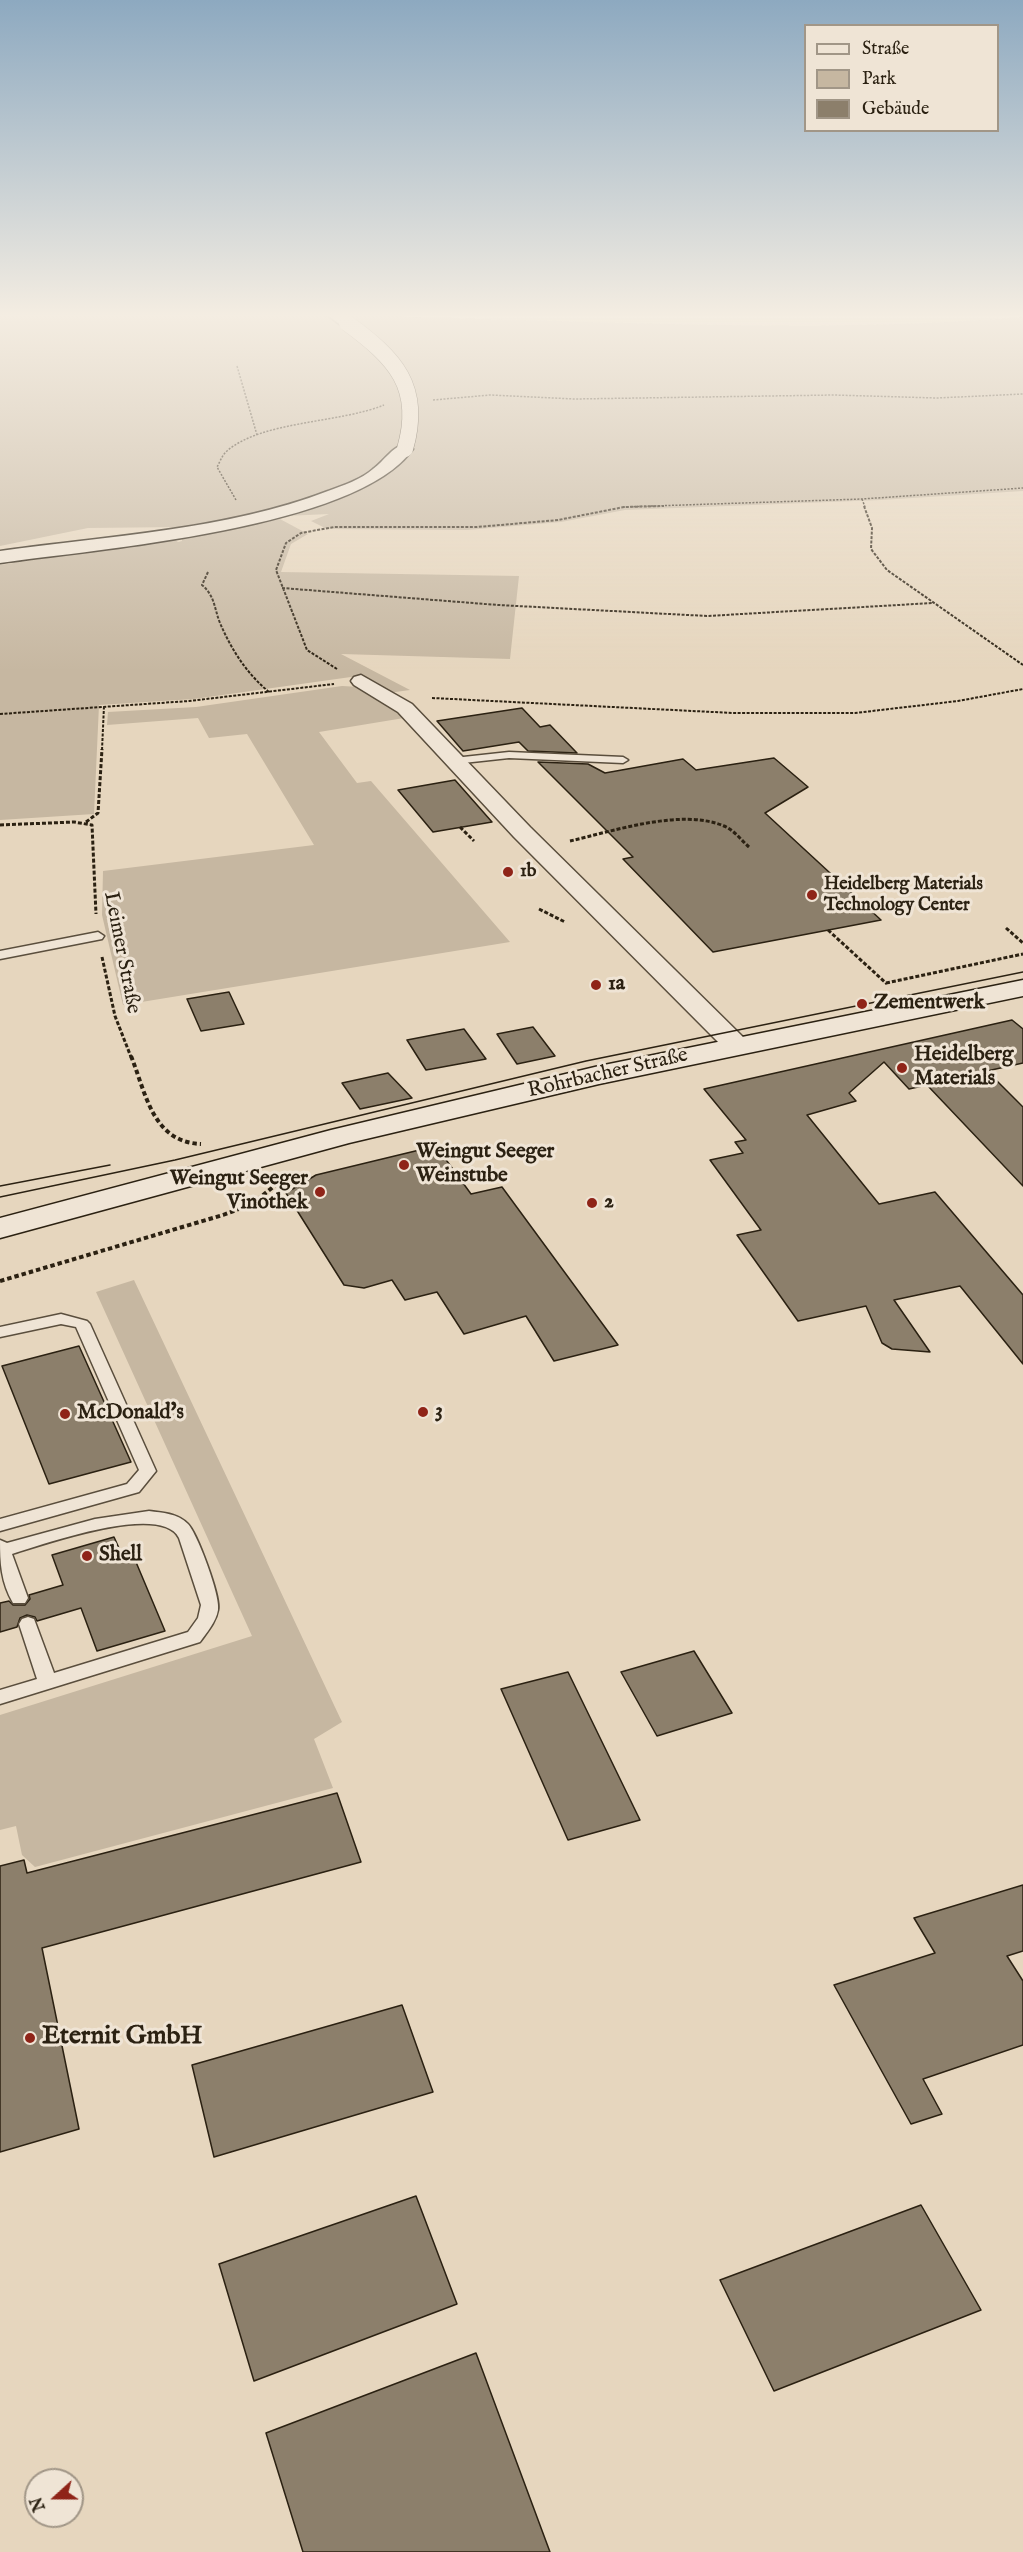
<!DOCTYPE html>
<html>
<head>
<meta charset="utf-8">
<style>
  body { margin:0 }
  #map { position:relative; width:1023px; height:2552px; overflow:hidden; background:#e6d6be; font-family:"IM FELL English",serif }
  canvas { display:block }
  .legend { position:absolute; left:804px; top:24px; width:195px; height:108px; box-sizing:border-box; background:#efe4d5; border:2px solid #a19687; margin:0; padding:8px 10px; list-style:none; font-size:18px; color:#2b2112 }
  .legend li { display:flex; align-items:center; gap:12px; height:30px }
  .legend b { width:30px; border:2px solid #a19687 }
  .north { position:absolute; left:24px; top:2468px; width:60px; height:60px; box-sizing:border-box; background:#efe4d5; border:2px solid #a19687; border-radius:50%; rotate:249deg; font-size:16px; font-weight:700; line-height:24px; text-align:center; color:#2b2112 }
  .north::after { content:''; display:block; margin:auto; width:21px; height:27px; background:#8f2418; clip-path:polygon(50% 0,100% 100%,50% 72%,0 100%) }
</style>
</head>
<body>
<div id="map">
<canvas width="1023" height="2552"></canvas>
<ul class="legend">
<li><b style="height:8px;background:#efe4d5"></b>Straße</li>
<li><b style="height:16px;background:#c6b7a1"></b>Park</li>
<li><b style="height:16px;background:#8c7f6b"></b>Gebäude</li>
</ul>
<div class="north">N</div>
</div>
<script>
const ctx = document.querySelector('canvas').getContext('2d');
ctx.lineJoin = 'round';
function fill(path, color) { ctx.fillStyle = color; ctx.fill(path, 'evenodd'); }
function trace(path, color, width, dash) { ctx.strokeStyle = color; ctx.lineWidth = width; ctx.lineCap = dash ? 'butt' : 'round'; ctx.setLineDash(dash || []); ctx.stroke(path); }
function label(font, color, halo, rows, align = 'center') {
  ctx.font = font + ' "IM FELL English",serif'; ctx.lineWidth = 6; ctx.setLineDash([]); ctx.textBaseline = 'middle'; ctx.strokeStyle = halo; ctx.fillStyle = color; for (const [text, x, y, turn = 0] of rows) {
    ctx.save(); ctx.translate(x, y); ctx.rotate((+turn || 0) * Math.PI / 180); ctx.textAlign = isNaN(turn) ? turn : align; if (halo) ctx.strokeText(text, 0, 0); ctx.fillText(text, 0, 0); ctx.restore();
  }
}
const green = new Path2D(`
  M0,314h400l5,3c206,4 412,17 618,0v174l-142,9 -256,10 -64,12 -94,8 -140,-1 -16,-8 18,-7 -67,3v6l18,-4 28,15 -17,10 -10,28 238,4 -9,83 -169,-5 69,36 -22,3 -30,-17 -164,23 -95,6 -5,109 -94,6v-255l174,-26 4,3 4,-1v-14l-94,1 -88,18z
  M342,686l18,1 44,31 -85,14 38,51 14,-2 139,161 -387,63 -21,-90 1,-44 211,-26 -67,-111 -38,4 -11,-20 -91,7 1,-13 88,-5z
  M134,1280l208,442 -28,17 19,49 -298,79 -13,-12 -6,-29 -16,4v-115l252,-79 -156,-344z`);
const building = new Path2D(`
  M522,708l18,19 10,-2 27,28 -49,-2 -9,-9 -56,9 -26,-30z
  M774,758l34,29 -43,26 116,107 -168,32 -90,-93 10,-2 -95,-95 50,2 17,9 78,-14 13,11z
  M455,780l37,42 -59,10 -35,-42z
  M229,992l15,32 -43,7 -14,-32z
  M1012,1020l11,9v34l-36,8 36,36v79l-96,-101 -18,4 -25,-27 -35,31 7,8 -49,14 72,89 56,-12 88,103v69l-63,-78 -66,14 36,52 -38,-3 -10,-6 -16,-37 -68,15 -61,-86 24,-5 -51,-70 33,-7 -8,-11 11,-2 -42,-51z
  M533,1027l22,29 -38,8 -20,-30z
  M464,1029l22,30 -60,11 -19,-30z
  M388,1073l24,25 -52,11 -18,-26z
  M436,1146l35,48 31,-7 116,158 -64,16 -28,-45 -62,18 -27,-42 -32,8 -13,-20 -28,8 -20,-3 -58,-92 30,-18z
  M79,1346l52,116 -82,22 -47,-118z
  M114,1537l9,20 10,-2 32,76 -68,20 -16,-43 -44,13 -2,-4 -8,-2 -7,3 -3,9 -17,5v-29l9,-2 4,4h12l5,-6 -1,-4 34,-10 -11,-30z
  M694,1651l38,62 -75,23 -36,-64z
  M568,1672l72,148 -72,20 -67,-151z
  M337,1793l24,69 -319,86 37,181 -79,23v-286l24,-6 3,13z
  M1023,1885v66l-16,5 16,25v64l-100,34 19,35 -31,10 -77,-139 101,-32 -21,-35z
  M402,2005l31,87 -219,65 -22,-92z
  M416,2196l41,108 -203,77 -35,-117z
  M921,2205l60,105 -207,81 -54,-111z
  M476,2353l74,199h-247l-37,-119z`);
const pathFar3 = new Path2D(`
  M1013,314l10,3
  M237,366l20,69
  M433,400l57,-5 84,4 260,-4 103,3 86,-4
  M862,499l3,8
  M236,500l-19,-33c3,-5 5,-12 10,-16 34,-30 113,-28 157,-46
  M623,507l239,-8 161,-11`);
const pathFar2 = new Path2D(`
  M864,506l8,22 -1,21 16,21 136,95
  M208,572l-6,13c13,11 12,23 18,38 11,26 27,51 49,69
  M282,588l216,17 209,11 226,-13
  M337,669l-30,-19 -31,-80 10,-27 15,-10 33,-6h143l81,-7 66,-13 40,-1
  M432,698l301,15h122l103,-12 65,-12
  M0,714l189,-13 145,-17
  M102,750l2,-44`);
const pathFar1 = new Path2D(`
  M86,822l12,-9 4,-64
  M0,825l74,-3 18,3 4,89
  M460,827l14,14
  M570,841c44,-10 111,-33 154,-15 10,4 17,14 25,21
  M539,909l26,13
  M1006,928l17,15
  M828,930l59,54
  M102,957l13,59 16,41
  M886,983l137,-29`);
const path = new Path2D(`
  M131,1056c15,37 21,86 70,88
  M0,1281l223,-66 29,-11 26,-21`);
const lane = new Path2D(`
  M509,752l114,5 5,3 -5,3 -114,-5 -55,6 -5,-3 5,-3z
  M98,932l6,4 -2,3 -102,20v-8z
  M61,1314l26,7 3,3 66,147 -17,21 -139,39v-12l127,-35 12,-14 -63,-143 -15,-3 -61,13v-10z
  M149,1511c14,2 28,2 39,13 9,9 33,73 30,86 -2,12 -11,22 -18,32l-200,62v-14l37,-11 -18,-55 3,-5 6,-2 6,2 20,54 134,-41 10,-14 3,-13 -22,-67c-18,-36 -137,7 -167,16l16,44 -3,5h-12c-12,-21 -13,-40 -13,-63l7,3 88,-24z`);
const street = new Path2D(`
  M361,675l51,29 118,123 216,213 4,6 -4,6 -9,2 -9,-2 -214,-215 -116,-125 -44,-27 -3,-4 3,-4z`);
const secondary = new Path2D(`
  M326,314h17l11,9 -2,3h-10z
  M405,444l8,5c-56,80 -316,100 -413,114v-12c107,-15 227,-21 328,-60 14,-5 34,-12 45,-22 11,-8 19,-22 32,-25z
  M1023,980v16l-424,88 -250,59 -349,95v-20l331,-88 268,-64z`);
const tram = new Path2D(`
  M0,1186l110,-21
  M0,1197l175,-37 411,-99 437,-89`);
const secondaryBridge = new Path2D(`
  M347,323c48,35 76,64 58,126`);
const markers = [
  [508,872,6,"#8f2418"],
  [812,895,6,"#8f2418"],
  [596,985,6,"#8f2418"],
  [862,1004,6,"#8f2418"],
  [902,1068,6,"#8f2418"],
  [404,1165,6,"#8f2418"],
  [320,1192,6,"#8f2418"],
  [592,1203,6,"#8f2418"],
  [423,1412,6,"#8f2418"],
  [65,1414,6,"#8f2418"],
  [87,1556,6,"#8f2418"],
  [30,2038,6,"#8f2418"]
];
const farPoinames = [
  ["1b",520,872],
  ["Heidelberg Materials",824,885],
  ["Technology Center",824,906]
];
const streetNames = [
  ["Leimer Straße",121,953,79],
  ["Rohrbacher Straße",608,1074,-13]
];
const poiNames = [
  ["1a",608,985],
  ["Zementwerk",874,1004],
  ["Heidelberg",914,1056],
  ["Materials",914,1080],
  ["Weingut Seeger",416,1153],
  ["Weinstube",416,1177],
  ["Weingut Seeger",308,1180,"right"],
  ["Vinothek",308,1204,"right"],
  ["2",604,1203],
  ["3",435,1412],
  ["McDonald's",77,1414],
  ["Shell",99,1556]
];
const nearPoinames = [
  ["Eternit GmbH",42,2038]
];
fill(green, '#c6b7a1');
fill(building, '#8c7f6b');
trace(building, '#2b2112', 1.5);
trace(lane, '#5a4e3d', 3);
trace(street, '#5a4e3d', 3);
trace(secondary, '#2b2112', 3);
trace(pathFar3, '#2b2112', 1.5, [2, 1.5]);
trace(pathFar2, '#2b2112', 2, [3, 1.5]);
trace(pathFar1, '#2b2112', 3, [4, 2]);
trace(path, '#2b2112', 4, [4.5, 3]);
fill(lane, '#efe4d5');
fill(street, '#efe4d5');
fill(secondary, '#efe4d5');
trace(tram, '#2b2112', 1.5);
trace(secondaryBridge, '#2b2112', 17, []);
trace(secondaryBridge, '#efe4d5', 16);
const sky = ctx.createLinearGradient(0, 0, 0, 671);
sky.addColorStop(0, '#8da9c0');
sky.addColorStop(0.47, '#f4ede2');
sky.addColorStop(1, '#f4ede200');
ctx.fillStyle = sky;
ctx.fillRect(0, 0, 1023, 671);
for (const [x, y, r, color] of markers) { const dot = new Path2D(); dot.arc(x, y, r, 0, 2 * Math.PI); ctx.fillStyle = color; ctx.fill(dot); trace(dot, '#efe4d5', 2); }
label('bold 18px', '#2b2112', '#efe4d5', farPoinames, 'left');
label('21px', '#2b2112', '#efe4d5', streetNames);
label('bold 21px', '#2b2112', '#efe4d5', poiNames, 'left');
label('bold 26px', '#2b2112', '#efe4d5', nearPoinames, 'left');
</script>
</body>
</html>
